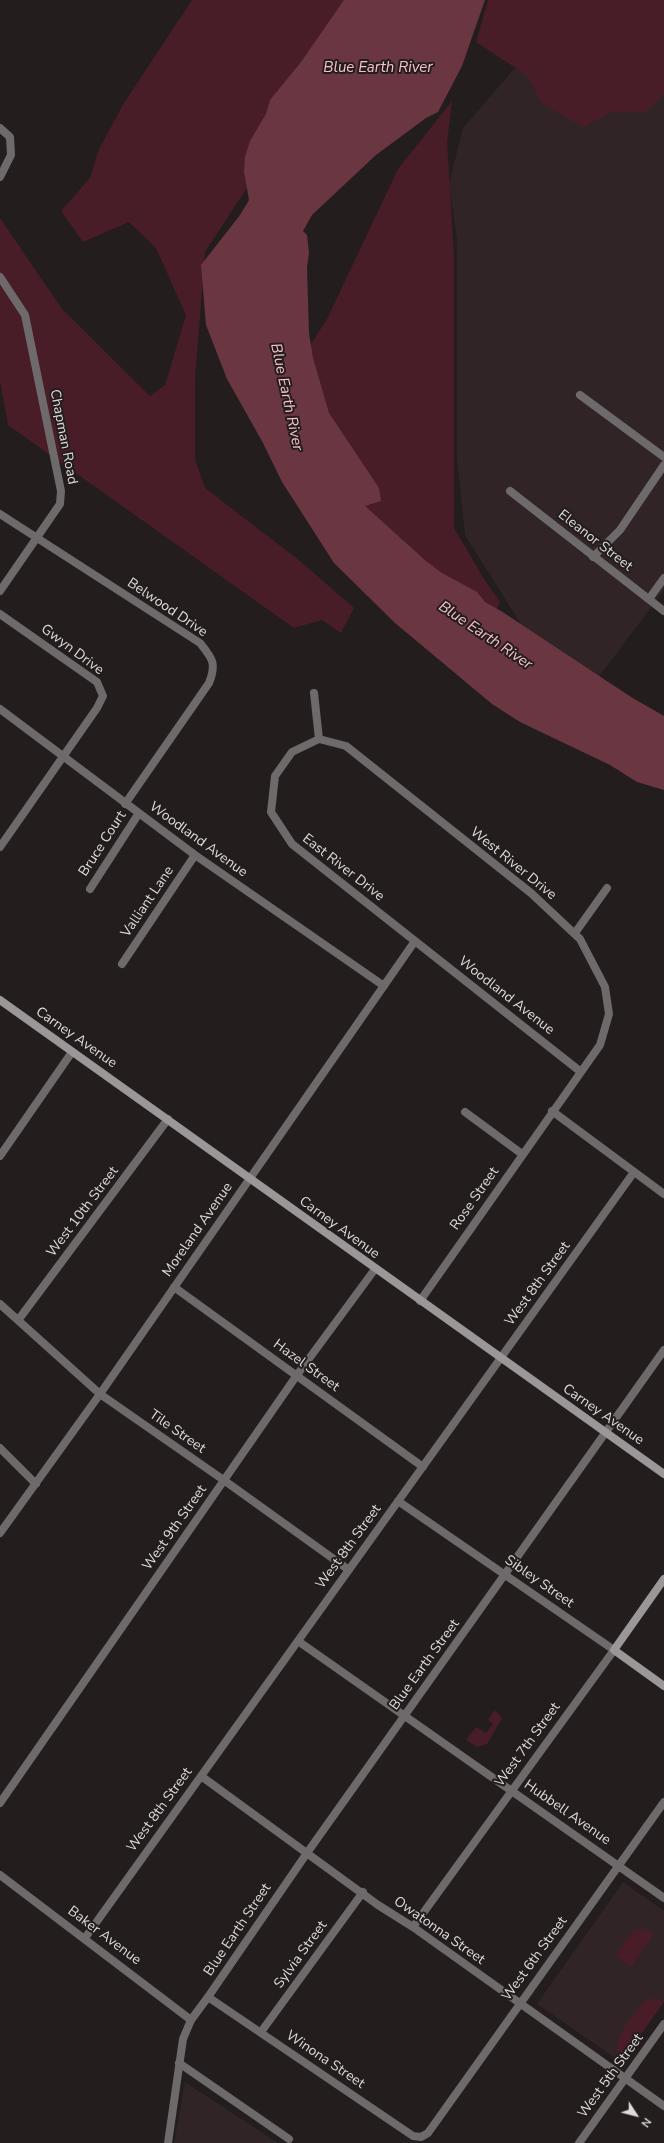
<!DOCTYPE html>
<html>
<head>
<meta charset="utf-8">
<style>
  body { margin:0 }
  #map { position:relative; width:664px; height:2143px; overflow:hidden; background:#231d1e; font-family:"Nunito Sans",sans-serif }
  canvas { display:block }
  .north { position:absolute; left:616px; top:2095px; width:40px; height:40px; -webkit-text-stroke:3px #231d1e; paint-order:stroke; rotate:126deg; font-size:11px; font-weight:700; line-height:16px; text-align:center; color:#dfdbdb }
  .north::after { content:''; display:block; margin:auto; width:14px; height:18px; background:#dfdbdb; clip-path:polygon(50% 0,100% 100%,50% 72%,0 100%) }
</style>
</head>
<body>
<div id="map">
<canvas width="664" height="2143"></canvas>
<div class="north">N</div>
</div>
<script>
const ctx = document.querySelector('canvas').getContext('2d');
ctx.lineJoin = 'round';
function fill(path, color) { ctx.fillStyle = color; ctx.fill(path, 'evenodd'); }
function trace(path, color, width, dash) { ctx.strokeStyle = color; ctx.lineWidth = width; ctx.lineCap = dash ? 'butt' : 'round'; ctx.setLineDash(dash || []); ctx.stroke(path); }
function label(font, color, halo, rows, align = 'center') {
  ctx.font = font + ' "Nunito Sans",sans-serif'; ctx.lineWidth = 4; ctx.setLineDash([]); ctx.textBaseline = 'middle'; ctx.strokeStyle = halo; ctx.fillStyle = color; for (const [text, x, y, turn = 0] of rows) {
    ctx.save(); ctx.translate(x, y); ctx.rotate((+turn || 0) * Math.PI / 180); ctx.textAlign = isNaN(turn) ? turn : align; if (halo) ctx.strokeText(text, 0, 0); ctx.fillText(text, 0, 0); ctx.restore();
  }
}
const built = new Path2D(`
  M664,46v544l-69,92 -66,-45 -64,-102 -8,-77v-218l-8,-56 14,-56 51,-59 38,-11z
  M623,1882l41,29v91l-43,60 -84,-58z
  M185,2082l93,61h-104z`);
const green = new Path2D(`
  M192,0h186l-98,137 -75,115 -10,127v80l10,29 95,73 54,47 -13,25 -19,-13 -28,8 -286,-203 -8,-44v-163l62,91 88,87 15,-11 21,-70 -30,-67 -27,-26 -46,20 -22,-31 29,-33 9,-29 25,-46z
  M488,0h176v94l-19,18h-32l-30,15 -41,-23 -14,-28 -52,-34z
  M452,101l-5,41 7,113v273l30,51 16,23 -10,21 -121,-89 -73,-165 32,-52 70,-148z
  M495,1710l7,8 -15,26 -10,3 -11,-7 10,-13 10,6 7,-9 -5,-4z
  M644,1928l10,6 -23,33 -16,-11 19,-26z
  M658,1998l6,4 -42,58c-16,-18 12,-46 23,-60z`);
const water = new Path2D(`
  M344,0h141l-23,66 -24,46 -12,6 -50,37 -64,60 -9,16 4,4 2,18 -2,14 2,66 4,25 16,55 50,75 2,13 -16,5 61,55 16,12 35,19 8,10 16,9 130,86 33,19v74l-27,-8 -27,-17 -90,-43 -28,-18 -97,-81 -61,-60 -52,-81 -19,-39 -36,-64 -21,-54 -5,-60 39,-50 9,-15 -5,-28 1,-15 5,-16 16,-27 4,-14 31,-38z`);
const minor = new Path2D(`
  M0,128l10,9 1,18 -11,22
  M0,277l25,38 36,176 -1,13 -60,87
  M580,395l84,62
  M510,491l154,120
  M0,514l200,129c12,15 17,20 9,40l-84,121
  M593,557l27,-27 44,-65
  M649,599l15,-21
  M0,614l97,68 6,14 -6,12 -97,139
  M314,693l5,46
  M0,709l195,146 189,131
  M90,889l49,-76
  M575,933l32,-45
  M122,964l73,-109
  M552,1111l112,83
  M465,1112l57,42
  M0,1156l72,-104
  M174,1287l249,180
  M420,1301l180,-256 9,-31 -4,-27 -25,-48 -49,-46 -185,-147 -27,-7 -27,13 -17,24 -4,36 21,32 289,228
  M0,1304l100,90 125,87 124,89
  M19,1319l149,-200
  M664,1350l-357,503 -99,144 205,139 8,1 7,-4 236,-331
  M0,1448l36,36
  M398,1501l216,149 -201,277
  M0,1533l100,-139 315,-453
  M298,1641l366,257
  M201,1776l177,129 35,22 251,179
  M0,1803l297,-428 78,-106
  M0,1875l191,145
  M85,1938l549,-766
  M261,2032l102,-140
  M179,2063l110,76
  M579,2143l85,-119`);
const tertiary = new Path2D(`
  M168,2143l15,-104 8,-19 17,-23`);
const secondary = new Path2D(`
  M0,1000l664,474
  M664,1579l-50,71 50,36`);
const streetNames = [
  ["Chapman Road",63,437,79],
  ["Eleanor Street",595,541,38],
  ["Belwood Drive",167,608,34],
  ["Gwyn Drive",72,650,37],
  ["Woodland Avenue",198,840,36],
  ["Bruce Court",103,844,-57],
  ["West River Drive",513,864,39],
  ["East River Drive",343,868,38],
  ["Valliant Lane",148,902,-56],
  ["Woodland Avenue",506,996,38],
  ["Carney Avenue",76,1038,35],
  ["Rose Street",475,1199,-55],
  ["West 10th Street",83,1212,-53],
  ["Carney Avenue",339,1228,36],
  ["Moreland Avenue",198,1230,-55],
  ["West 8th Street",538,1284,-54],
  ["Hazel Street",306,1366,36],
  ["Carney Avenue",603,1415,35],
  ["Tile Street",177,1432,35],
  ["West 9th Street",175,1528,-55],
  ["West 8th Street",349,1547,-54],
  ["Sibley Street",539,1582,35],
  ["Blue Earth Street",425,1665,-54],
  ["West 7th Street",528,1745,-54],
  ["West 8th Street",160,1810,-54],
  ["Hubbell Avenue",567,1813,35],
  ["Blue Earth Street",238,1930,-56],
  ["Owatonna Street",439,1931,35],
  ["Baker Avenue",104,1936,37],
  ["Sylvia Street",301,1955,-54],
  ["West 6th Street",535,1959,-54],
  ["Winona Street",325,2060,34],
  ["West 5th Street",611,2076,-54]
];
const waterNames = [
  ["Blue Earth River",378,68],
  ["Blue Earth River",286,397,78],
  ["Blue Earth River",485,636,34]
];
fill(built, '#302426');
fill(green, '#491d27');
fill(water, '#6a3641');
trace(minor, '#6e6a6b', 8);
trace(tertiary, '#6e6a6b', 8);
trace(secondary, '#9b9697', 8);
label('14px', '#dfdbdb', '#231d1e', streetNames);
label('italic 15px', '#f8c1ca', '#231d1e', waterNames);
</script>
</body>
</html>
